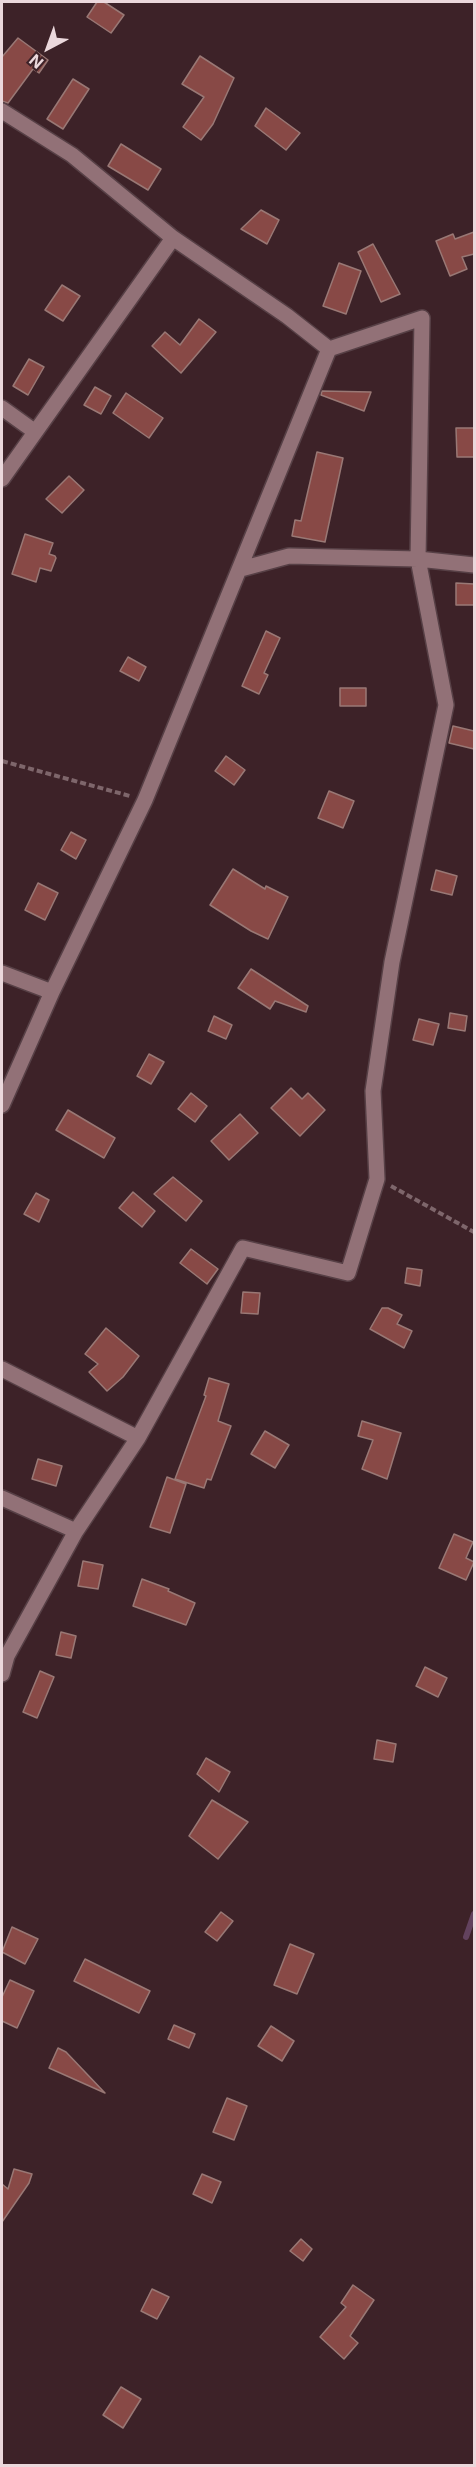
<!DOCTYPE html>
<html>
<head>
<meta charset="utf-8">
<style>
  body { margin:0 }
  #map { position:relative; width:476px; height:2467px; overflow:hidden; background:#3d2228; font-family:Inter,sans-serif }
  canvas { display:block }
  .frame { position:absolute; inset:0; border:3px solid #ebd8dc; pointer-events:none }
  .north { position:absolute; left:18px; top:18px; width:60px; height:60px; -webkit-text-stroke:4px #3d2228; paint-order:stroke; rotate:221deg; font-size:16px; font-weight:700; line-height:24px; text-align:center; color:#ebd8dc }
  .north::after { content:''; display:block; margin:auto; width:21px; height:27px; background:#ebd8dc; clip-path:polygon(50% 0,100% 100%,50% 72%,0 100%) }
</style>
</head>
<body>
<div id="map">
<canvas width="476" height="2467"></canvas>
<div class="frame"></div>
<div class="north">N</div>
</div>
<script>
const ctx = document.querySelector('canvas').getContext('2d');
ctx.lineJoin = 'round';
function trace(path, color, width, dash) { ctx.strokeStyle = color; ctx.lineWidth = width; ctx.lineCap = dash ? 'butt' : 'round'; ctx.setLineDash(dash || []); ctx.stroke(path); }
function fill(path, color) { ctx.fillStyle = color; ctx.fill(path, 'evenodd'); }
const stream = new Path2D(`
  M466,1937l8,-23`);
const building = new Path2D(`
  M97,2h7l20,13 -13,18 -24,-16z
  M18,38l30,22 -9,13 -6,-4 -25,34 -6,-2v-44z
  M200,56l34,22 -21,46 -12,16 -18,-13 21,-30 -22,-13z
  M73,79l16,10 -26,40 -16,-10z
  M266,108l34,25 -14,17 -31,-24z
  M121,144l40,25 -13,21 -40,-24z
  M261,210l18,10 -12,24 -26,-15z
  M474,232v22l-12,3 5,12 -17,7 -14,-35 17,-7 2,5z
  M373,244l27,50 -19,8 -23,-50z
  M339,263l22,8 -15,43 -23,-8z
  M62,285l18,11 -17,25 -18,-11z
  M199,319l17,13 -35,41 -29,-27 13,-14 15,13z
  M29,359l15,8 -16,28 -15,-9z
  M95,387l16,9 -10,18 -17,-9z
  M322,391l49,1 -7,19 -43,-16z
  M126,393l37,25 -14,20 -36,-25z
  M456,428h18v29h-17z
  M317,452l26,6 -18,84 -33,-6 3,-16 6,1z
  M69,476l15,14 -22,23 -16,-14z
  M25,534l28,9 -4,11 6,2 1,2 -5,13 -11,-3 -4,14 -24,-8z
  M456,583l18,1v21h-18z
  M266,631l14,7 -16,35 4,2 -9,19 -17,-8z
  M128,657l18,10 -7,14 -19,-10z
  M340,688h26v18h-26z
  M453,726l21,5v18l-25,-6z
  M226,756l19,14 -11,15 -19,-14z
  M329,791l25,10 -11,27 -25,-10z
  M71,832l15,8 -10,19 -15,-9z
  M233,869l32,20 1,-3 22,11 -20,42 -17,-8 -41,-26z
  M436,870l21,6 -5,19 -21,-5z
  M38,883l20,10 -13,27 -20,-10z
  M251,969l57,37 -2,6 -31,-11 -5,8 -32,-21z
  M450,1013l17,3 -2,15 -17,-3z
  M214,1016l18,9 -6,14 -18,-8z
  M419,1019l20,5 -6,21 -20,-5z
  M149,1054l15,8 -13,22 -14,-8z
  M291,1088l11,11 6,-6 17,17 -25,26 -29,-28z
  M191,1093l16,13 -12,16 -17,-13z
  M68,1110l47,28 -11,20 -48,-28z
  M240,1114l18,19 -29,27 -18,-19z
  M173,1177l29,24 -16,20 -32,-27z
  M133,1192l22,19 -13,16 -23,-19z
  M36,1193l13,7 -10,22 -15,-8z
  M191,1249l27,20 -11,15 -27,-21z
  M407,1268l15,2 -2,16 -15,-3z
  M243,1292l17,1 -2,21 -17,-1z
  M382,1308h6l14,7 -5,9 15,7 -8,17 -34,-19z
  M106,1328l33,28 -16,21 -16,14 -18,-19 9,-8 -13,-10z
  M209,1378l20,6 -11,37 13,5 -20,54 -4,-1 -3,9 -29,-9 31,-83 -2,-1z
  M362,1421l39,12 -14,46 -25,-10 11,-29 -15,-4z
  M265,1431l24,14 -14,23 -24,-14z
  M38,1459l24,7 -6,20 -24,-7z
  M167,1477l19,7 -16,49 -20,-6z
  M454,1534l19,8 -7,16 8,4 -8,18 -27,-12z
  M83,1561l20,4 -5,24 -20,-3z
  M142,1579l27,10 -1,2 27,12 -9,22 -53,-19z
  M61,1632l15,4 -5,22 -15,-3z
  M425,1667l22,11 -9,19 -22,-11z
  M40,1671l14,6 -17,41 -14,-6z
  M377,1740l19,4 -3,18 -19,-3z
  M206,1758l24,14 -11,20 -22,-18z
  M212,1800l36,22 -30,37 -29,-23z
  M221,1912l12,9 -16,20 -12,-9z
  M12,1927l26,12 -13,25 -23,-12z
  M290,1944l24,10 -17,40 -23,-9z
  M85,1959l65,32 -11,22 -65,-32z
  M10,1980l24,11 -17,37 -15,-7v-24z
  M174,2025l21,9 -6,14 -21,-9z
  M271,2026l23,15 -12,20 -24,-15z
  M58,2048l8,4 39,41 -56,-25z
  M227,2098l20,8 -13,34 -21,-8z
  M14,2169l18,5 -3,9 -27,39v-38l6,5z
  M202,2174l19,8 -9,21 -19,-9z
  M301,2239l11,10 -9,12 -13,-10z
  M353,2285l21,15 -24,36 8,7 -14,16 -24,-22 26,-30 -5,-4z
  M152,2289l17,8 -12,22 -16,-8z
  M121,2387l20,12 -18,29 -20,-13z`);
const path = new Path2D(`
  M2,761l128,35
  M391,1186l83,46`);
const minor = new Path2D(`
  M2,111l70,44 101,83 114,78 42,33
  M2,408l32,23
  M2,479l171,-241
  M241,569l48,-13 129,3 56,6
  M2,973l50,19
  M2,1105l50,-113 93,-192 184,-451 93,-31 -4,241 28,146 -54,257 -19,129 4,88 -29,94 -105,-25 -105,190 -62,93 -69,125 -5,18
  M2,1369l136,69
  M2,1498l74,33`);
trace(stream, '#63425e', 6);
fill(building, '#884946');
trace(building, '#997875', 1.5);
trace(minor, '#574046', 18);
trace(path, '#7e666b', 4, [6, 3]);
trace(minor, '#927177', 15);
</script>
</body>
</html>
